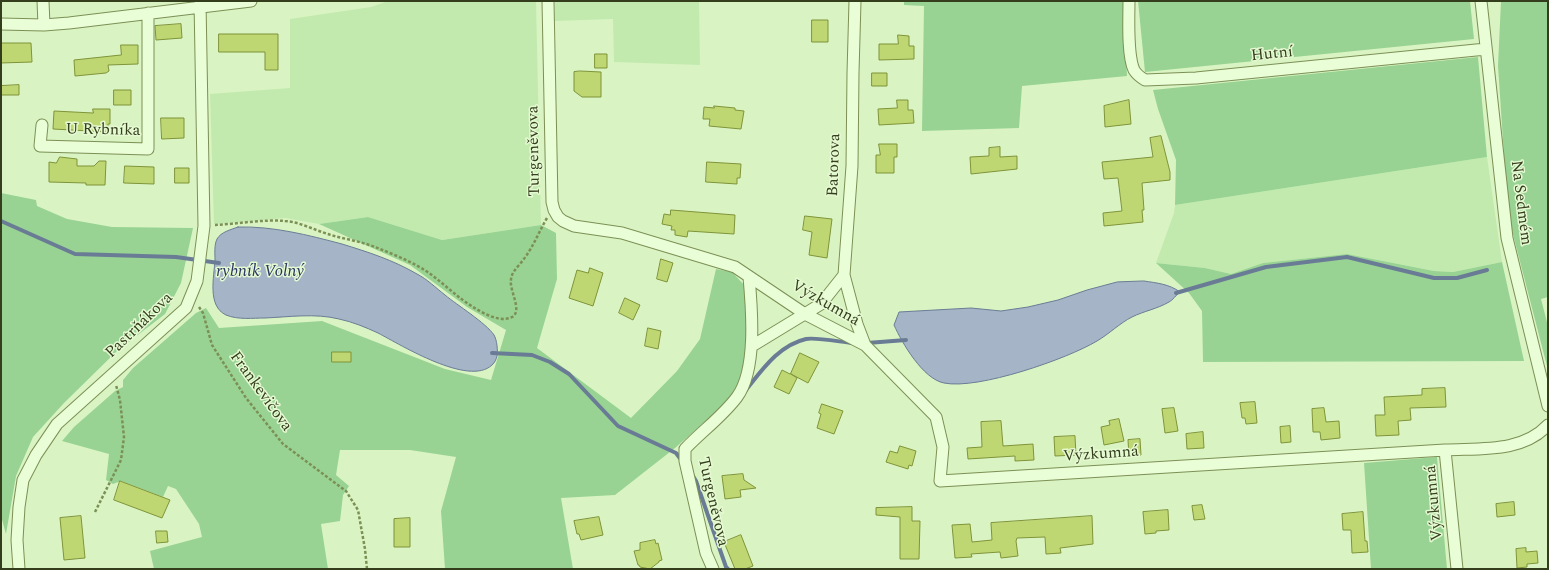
<!DOCTYPE html>
<html>
<head>
<meta charset="utf-8">
<style>
  body { margin:0 }
  #map { position:relative; width:1549px; height:570px; overflow:hidden; background:#d9f4c2; font-family:Spectral,serif }
  canvas { display:block }
  .frame { position:absolute; inset:0; border:2px solid #343e1c; pointer-events:none }
</style>
</head>
<body>
<div id="map">
<canvas width="1549" height="570"></canvas>
<div class="frame"></div>
</div>
<script>
const ctx = document.querySelector('canvas').getContext('2d');
ctx.lineJoin = 'round';
function fill(path, color) { ctx.fillStyle = color; ctx.fill(path, 'evenodd'); }
function trace(path, color, width, dash) { ctx.strokeStyle = color; ctx.lineWidth = width; ctx.lineCap = dash ? 'butt' : 'round'; ctx.setLineDash(dash || []); ctx.stroke(path); }
function label(font, color, halo, rows, align = 'center') {
  ctx.font = font + ' Spectral,serif'; ctx.lineWidth = 3; ctx.setLineDash([]); ctx.textBaseline = 'middle'; ctx.strokeStyle = halo; ctx.fillStyle = color; for (const [text, x, y, turn = 0] of rows) {
    ctx.save(); ctx.translate(x, y); ctx.rotate((+turn || 0) * Math.PI / 180); ctx.textAlign = isNaN(turn) ? turn : align; if (halo) ctx.strokeText(text, 0, 0); ctx.fillText(text, 0, 0); ctx.restore();
  }
}
const farmland = new Path2D(`
  M388,1h148l5,224 -99,15 -74,-23 -49,7 -34,-6 -71,6 -4,-130 80,-6v-69l81,-12z
  M555,1h144l1,64 -86,-3 -1,-43 -58,2z
  M1487,157l15,105 -49,10 -19,-1 -87,-17 -84,9 -32,11 -26,-6 -49,-5 18,-50 1,-8z`);
const green = new Path2D(`
  M904,1h220l3,75 -105,10 -3,42 -97,3 2,-125 -20,-1z
  M1138,1h332l4,38 -329,33z
  M1501,1h47v296l-7,2 7,27v44l-40,-155 -10,-149z
  M1478,57l9,100 -312,48 1,-45 -18,-51 -5,-19z
  M1,193l35,7 1,6 30,13 45,8 81,1 -12,55 -16,31 -48,37 -53,52 -31,34 -17,39 -10,58 -5,-18z
  M368,217l74,23 99,-15 15,8 1,46 -20,69 94,70 46,-47 23,-32 16,-70 16,3 14,15 2,60 -11,41 -17,21 -45,39 -60,47 -54,3 12,71h-128l-4,-58 15,-54 -46,-7h-70l-4,25 13,11 -6,9 -3,26 -19,3 7,45h-174l-4,-18 52,-14 -3,-13 -23,-35 -8,-3 -5,11 -42,-16 -8,3 -7,-4 3,-26 -47,-13 12,-14 41,-36 8,-4v-7l10,-12 63,-55 10,-5 13,20 103,-7 123,48 46,11 15,-50 -39,-23 -57,-42 -91,-41z
  M1347,254l87,17 19,1 49,-10 22,99 -321,1 -1,-51 -13,-18 -33,-30 49,5 26,6 32,-11z
  M1437,457l10,112h-76l-7,-106z`);
const water = new Path2D(`
  M238,227c35,-1 70,8 104,17 26,8 51,16 75,30 10,5 19,14 28,21 12,10 41,28 49,40 3,5 4,16 3,21 -1,4 -2,6 -5,9 -23,22 -91,-20 -114,-32 -13,-6 -25,-11 -39,-14 -24,-6 -50,-2 -74,-1 -12,0 -27,2 -39,-3 -19,-9 -12,-38 -11,-55 0,-6 -1,-15 2,-21 4,-7 13,-9 21,-12z
  M1144,281c13,2 25,3 36,11 -4,3 -7,8 -11,10 -12,7 -25,9 -37,15 -12,6 -23,17 -35,24 -30,18 -119,49 -153,42 -21,-4 -42,-40 -50,-58l5,-13 72,-4 30,3 27,-4 30,-7 29,-10 30,-8z`);
const stream = new Path2D(`
  M1,221l74,33 101,3 43,6
  M1176,293l90,-26 81,-10 87,21h23l30,-8
  M867,343l39,-3
  M492,353l40,2 18,7 19,12 49,52 58,27 6,8
  M746,390c16,-20 33,-45 60,-51 9,-2 35,3 46,4
  M693,476l3,5 30,86 2,2`);
const building = new Path2D(`
  M812,20h16v22h-16z
  M181,24l1,14 -26,2 -1,-14z
  M219,34h59v36h-13v-18h-46z
  M898,35l11,1v10h5v13l-35,1v-16h19z
  M1,43h30l1,19 -31,1z
  M121,45h17v19l-30,1 1,6 -3,2 -31,3 -1,-16 47,-5z
  M595,54h12v14h-12z
  M580,71l21,1v25h-19l-8,-6v-19z
  M872,73h15v13h-15z
  M19,85v10h-18v-9z
  M114,90h17v15h-17z
  M897,100h11v10h5l1,13 -35,2 -1,-16 19,-1z
  M1129,100l2,24 -26,3 -1,-21z
  M714,106l21,2v2l9,1 -3,18 -32,-3 1,-7h-7l1,-12 10,1z
  M93,109h17v15h-2v8l-55,-3 1,-18 39,2z
  M161,118h23v20l-22,1z
  M1161,136l9,36v8l-28,3 2,27h-2l1,12 -39,4 -1,-13 19,-2 -4,-33 -14,1 -2,-17 51,-5 -3,-19z
  M879,144h18v13h-3v16h-18v-18h4z
  M1000,147v10l17,-1v13l-46,5 -1,-17 19,-1v-8z
  M60,157l17,2v7h17l5,-5h7l-1,24h-19v-2l-37,-1v-20l7,1z
  M707,162l34,2 -1,14h-3v6l-31,-2z
  M125,166l29,1v17l-30,-1z
  M175,168h14v15h-14z
  M671,210l64,5 -1,19 -46,-3 -1,6 -12,-2v-5h-4l1,-4 -10,-2 2,-10 6,1z
  M805,216l27,3 -5,39 -18,-3 3,-23 -9,-2z
  M661,259l12,4 -6,19 -10,-3z
  M590,268l13,5 -10,33 -24,-8 8,-28 11,3z
  M625,298l15,7 -7,15 -14,-7z
  M648,328l13,3 -3,18 -13,-3z
  M332,352h19v10h-19z
  M800,353l19,9 -11,21 -17,-9 6,4 -8,16 -15,-7 8,-17 8,4z
  M1445,388l1,19 -36,1 1,12 -13,1 1,14 -23,1 -1,-21h10l-1,-18 38,-2v-6z
  M1255,402l2,21 -11,1 -1,-6h-3l-2,-15z
  M822,404l21,7 -9,23 -17,-6 4,-14 -2,-1z
  M1174,408l4,23 -13,2 -3,-24z
  M1324,408l2,14 13,-1 1,17 -19,2 -1,-8h-7l-1,-23z
  M1119,419l5,22 -20,4 -3,-18 9,-2 -1,-4z
  M1001,421l2,25 30,-2 1,16 -19,1v-5l-47,3 -1,-11 15,-1 -1,-25z
  M1290,426l1,16 -10,1 -1,-16z
  M1203,432l1,16 -17,1 -1,-15z
  M1075,436l1,19 -21,1 -1,-19z
  M1140,439l1,16 -12,1 -1,-16z
  M900,446l16,5 -4,15 -3,-1 -1,4 -22,-7 4,-11 7,2z
  M743,474l1,6 12,8 -16,2 1,7 -16,2 -3,-23z
  M120,481l50,19 -8,18 -48,-18z
  M1514,502l1,13 -18,2 -1,-13z
  M1202,505l3,14 -11,1 -2,-14z
  M912,507v14h8l-1,38h-19v-42l-24,-2v-7z
  M1168,510l1,20 -13,1v2l-11,1 -2,-22z
  M1363,512l2,29h2l1,11 -16,1 -1,-23h-8l-1,-16z
  M81,516l4,42 -21,2 -4,-42z
  M1092,516l1,28 -33,4 1,5 -15,1 -1,-17 -28,1 -1,3 2,15 -17,2 -1,-6 -29,2 1,3 -17,1 -3,-33 18,-1 2,18 20,-2 -1,-17z
  M599,517l4,18 -22,5 -2,-6h-2l-3,-13z
  M410,518v29h-16v-28z
  M156,531h11l1,11 -11,1z
  M741,535l12,31 -8,3h-10l-11,-27z
  M655,540l1,4 2,-1 4,17 -3,1v1l-9,7 -10,-2 -1,-2h-1l-4,-14 6,-1v-7z
  M1526,548v4l11,-1 1,12 -11,1v3l-10,1 -1,-19z`);
const path = new Path2D(`
  M215,225c22,-1 49,-6 70,-4 15,1 29,9 43,13 15,5 32,7 47,13 18,7 38,15 54,26 11,8 21,17 31,25 11,8 37,27 52,19 11,-6 -3,-27 -1,-37 0,-6 4,-10 8,-15 14,-16 18,-30 28,-47
  M199,307l4,6 9,32 34,53 37,46 63,47 12,19 7,39 2,20
  M95,512l26,-52 3,-23 -4,-37 -4,-15`);
const street = new Path2D(`
  M43,1l1,24
  M548,1l4,201 2,8 4,7 5,4 11,5 48,7 113,34 70,47 60,31 71,72 7,30 -3,34 505,-31 12,119
  M1129,1c0,17 -2,54 5,69 3,5 6,7 11,10l51,-2 290,-29
  M1481,1l26,237 41,168
  M1,24l43,1 25,-2 182,-22
  M42,125l-2,21 108,3v-136
  M844,275l13,49 8,21
  M752,346l69,-42 23,-29 8,-109 1,-93 2,-72
  M1445,450c35,-2 77,3 103,-25
  M19,569l-2,-29 2,-33 4,-27 13,-25 21,-31 129,-116 11,-27 7,-55 -4,-225
  M713,569l-7,-16 -21,-92v-12c17,-18 37,-32 52,-52 20,-27 15,-87 12,-120`);
const streetNames = [
  ["Hutní",1272,55,-6],
  ["U Rybníka",103,131,1],
  ["Turgeněvova",535,151,-91],
  ["Batorova",835,165,-88],
  ["Na Sedmém",1520,203,83],
  ["Výzkumná",825,304,30],
  ["Pastrňákova",140,326,-44],
  ["Frankevičova",260,392,54],
  ["Výzkumná",1101,455,-4],
  ["Turgeněvova",712,502,77],
  ["Výzkumná",1435,503,-95]
];
const waterNames = [
  ["rybník Volný",260,273]
];
fill(farmland, '#c2eaae');
fill(green, '#98d394');
fill(water, '#a5b4c6');
trace(water, '#6a7c95', 1);
trace(stream, '#6a7c95', 4);
fill(building, '#bfd773');
trace(building, '#7f9339', 1);
trace(street, '#7c9056', 13);
trace(path, '#7c9056', 2.5, [3, 2]);
trace(street, '#e9fdd6', 11);
label('16px', '#343e1c', '#e5fad2', streetNames);
label('italic 17px', '#2a3760', '#e5fad2', waterNames);
</script>
</body>
</html>
